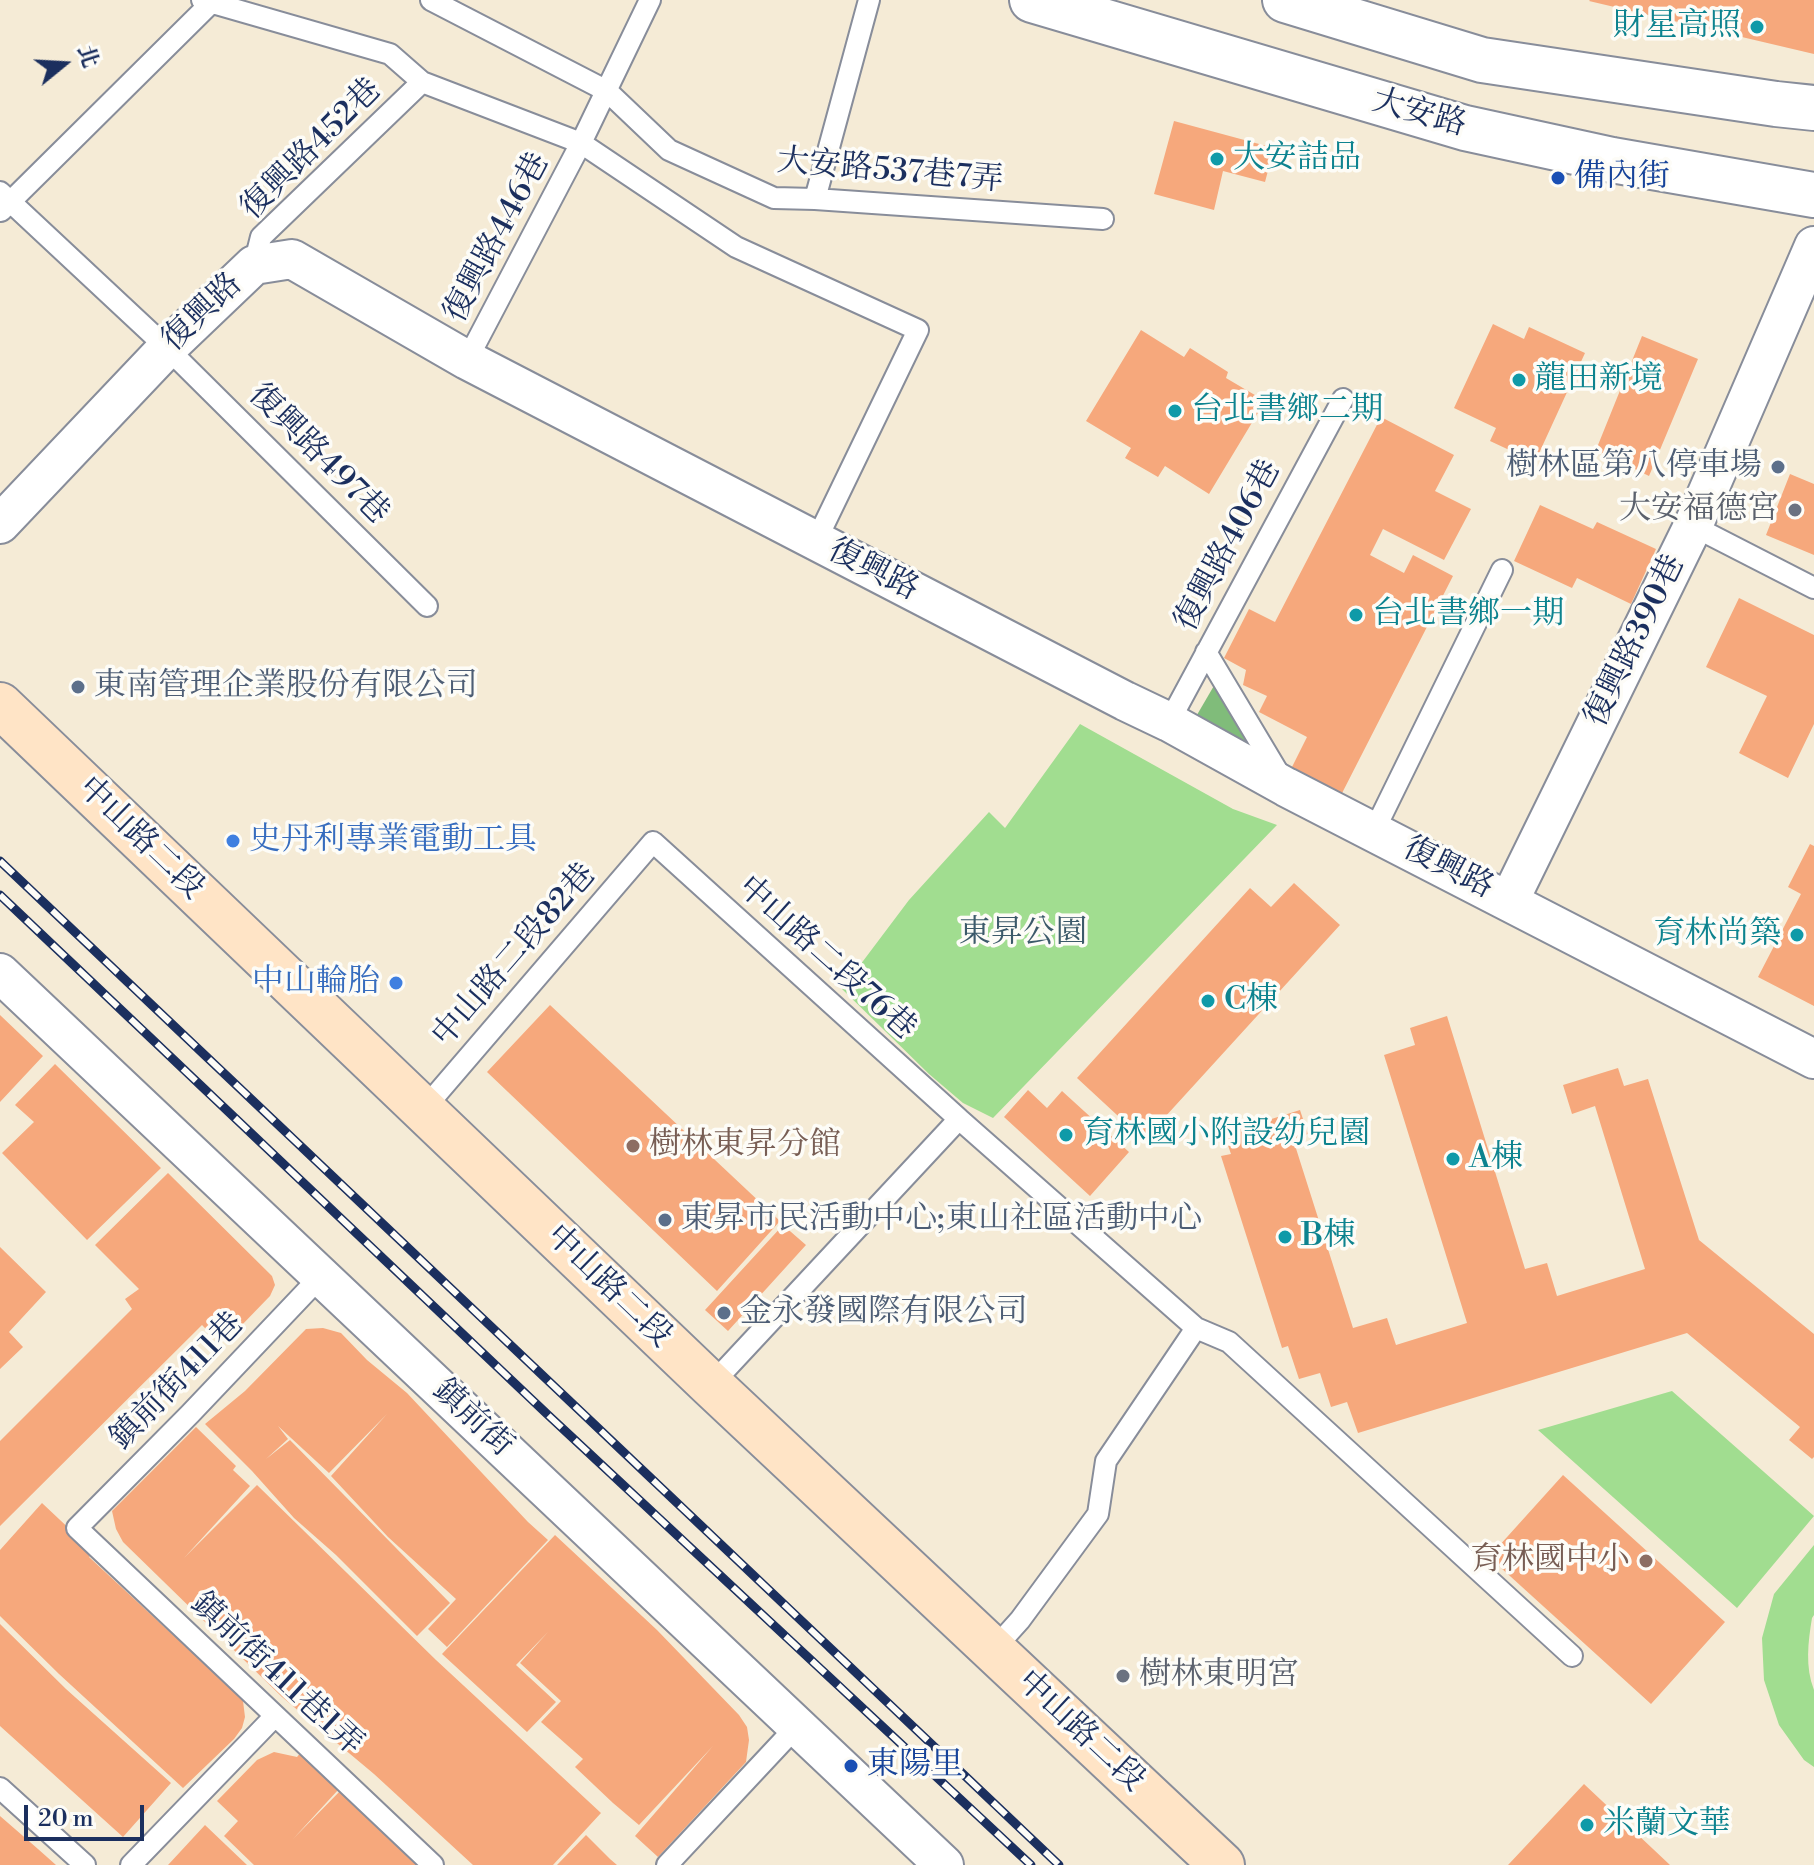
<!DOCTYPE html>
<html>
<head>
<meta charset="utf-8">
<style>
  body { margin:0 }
  #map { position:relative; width:1814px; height:1865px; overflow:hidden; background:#f5ebd6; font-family:"Libre Bodoni","Noto Serif TC",serif }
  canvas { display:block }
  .north { position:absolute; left:24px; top:24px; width:80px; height:80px; -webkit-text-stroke:6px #fdfcf7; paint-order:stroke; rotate:72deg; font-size:22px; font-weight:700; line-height:32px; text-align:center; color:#1b2f5e }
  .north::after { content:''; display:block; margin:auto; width:28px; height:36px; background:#1b2f5e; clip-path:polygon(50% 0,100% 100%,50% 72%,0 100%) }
  .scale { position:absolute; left:24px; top:1805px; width:120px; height:36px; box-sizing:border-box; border:4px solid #1b2f5e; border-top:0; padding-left:10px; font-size:24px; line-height:28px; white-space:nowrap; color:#1b2f5e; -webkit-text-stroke:6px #fdfcf7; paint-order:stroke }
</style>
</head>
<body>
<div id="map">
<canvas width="1814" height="1865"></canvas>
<div class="north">北</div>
<div class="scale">20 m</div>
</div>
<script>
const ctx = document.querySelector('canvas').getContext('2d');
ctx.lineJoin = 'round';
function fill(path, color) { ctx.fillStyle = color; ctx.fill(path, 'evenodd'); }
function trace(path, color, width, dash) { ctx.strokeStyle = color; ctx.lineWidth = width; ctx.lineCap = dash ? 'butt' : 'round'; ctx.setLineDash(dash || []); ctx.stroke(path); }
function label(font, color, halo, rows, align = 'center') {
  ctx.font = font + ' "Libre Bodoni","Noto Serif TC",serif'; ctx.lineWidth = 7; ctx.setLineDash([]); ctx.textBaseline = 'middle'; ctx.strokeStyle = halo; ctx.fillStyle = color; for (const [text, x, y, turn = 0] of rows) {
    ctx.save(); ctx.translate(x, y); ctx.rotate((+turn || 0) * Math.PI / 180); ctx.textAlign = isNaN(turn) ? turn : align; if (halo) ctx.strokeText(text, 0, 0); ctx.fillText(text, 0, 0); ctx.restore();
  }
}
const green = new Path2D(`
  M1080,724l153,85 44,16 -284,293 -30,-15 -34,-29 -87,-85 67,-89 80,-88 16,16z
  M1672,1391l142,125 -77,92 -199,-178z
  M1814,1545v70l-2,3c-4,24 -7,49 2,72v77l-10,-7 -25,-35 -15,-45 -2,-42 12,-44z`);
const forest = new Path2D(`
  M1215,684l40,72 -61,-36z`);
const building = new Path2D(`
  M1590,0h224v54l-225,-53z
  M1174,121l100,27 -9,34 -42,-11 -9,39 -60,-16z
  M1493,324l31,15 5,-12 56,26 -50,109 -45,-21 6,-13 -42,-20z
  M1141,330l43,27 6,-9 38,24 -2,6 39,23 -56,93 -44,-28 -7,11 -33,-19 6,-10 -45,-27z
  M1642,336l56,23 -49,117 -53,-26z
  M1381,417l73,38 -19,36 36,18 -27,51 -61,-31 -13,26 34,18 9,-18 40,21 -115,225 -50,-26 19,-38 -48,-25 8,-16 -24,-11 3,-15 -22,-12 25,-49 26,13z
  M1790,474l24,10v71l-48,-20z
  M1540,505l53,24 4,-7 59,27 -25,55 -54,-26 -5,10 -58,-27z
  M1739,598l75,37v89l-26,54 -49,-25 28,-57 -61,-29z
  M1810,844l4,2v160l-56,-29 43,-83 -13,-7z
  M1294,883l46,42 -196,215 -67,-62 173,-190 21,19z
  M550,1005l230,216 -63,70 -230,-219z
  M0,1015l43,41 -43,46z
  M1447,1016l78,253 22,-6 10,33 88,-27 -50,-163 -23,8 -9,-29 55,-17 6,18 24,-7 51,161 115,94v123l-2,2 -23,-19 11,-13 -113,-94 -329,100 -11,-31 -16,5 -11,-34 -21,6 -11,-33 -6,2 -61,-192 10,-2 -7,-20 76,-24 8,24 -15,5 60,189 34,-10 9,27 71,-22 -83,-268 31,-10 -5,-17z
  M55,1064l106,104 -74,72 -85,-87 32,-31 -19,-17z
  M1028,1090l19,18 15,-17 67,61 -39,44 -86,-79z
  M168,1173l104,103 3,9 -5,11 -31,32 -14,-14 -17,17 -6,-6 -202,201v-85l132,-132 -7,-10 14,-10 -44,-44z
  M783,1225l23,20 -78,86 -23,-21z
  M0,1247l46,45 -37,40 14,15 -23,22z
  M323,1328l18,5 26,27 40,33 121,129 20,18 -101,107 -19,-18 28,-30 -68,-62 -57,-61 56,-62 -58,59 -51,-47 10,13 -22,20 24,-19 160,163 -33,33 -81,-81 -42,-37 -42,-47 -47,-47 40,-33 61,-62z
  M196,1427l40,39 -3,4 17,16 -66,72 73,-73 179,175 165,153 -48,52h-80l-99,-91 -92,-77 -159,-155 -7,-13 -4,-18z
  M1563,1475l162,147 -74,82 -162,-147z
  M42,1503l52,49 -5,5 84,78 63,52 7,14 2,16 -3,11 -8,11 -51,49 -124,-114 -59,-58v-66z
  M555,1535l102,95 82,85 8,12 2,13 -3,22 -88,95 -23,-21 78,-90 -74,79 -26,-22 -38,-36 8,-8 -42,-37 20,-21 -41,-38 28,-31 -32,33 40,37 -29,30 -85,-78z
  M0,1624l66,65 105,94 -48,54 -123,-111z
  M274,1752l23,5 4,-5 37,38 -45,49 50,-51 78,77h-167l-30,-29 14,-15 -21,-20 40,-41z
  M1584,1784l86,81h-162z
  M0,1816l38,33 18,16h-56z
  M205,1825l42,40h-79z
  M586,1835l24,24 7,6h-60z`);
const service = new Path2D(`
  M202,0l188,54 32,28 159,61 155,104 182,83 -102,211
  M431,0l176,91 62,59 105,48 41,1 288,20
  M0,192l167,156 260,258
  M815,199l54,-199
  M1,211l210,-208
  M254,265l7,-28 161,-155
  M467,360l114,-217 69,-143
  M1693,526l121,62
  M1206,652l76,127
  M1169,722l174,-323
  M1374,831l128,-261
  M423,1110l230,-268 306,277
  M321,1276l-131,138 -113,114 356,337
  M711,1385l248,-266 237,209 33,14 343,314
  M993,1650l27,-30 78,-106 8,-53 90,-133
  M0,1788l85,77
  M131,1865l144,-149
  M667,1865l130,-139`);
const minor = new Path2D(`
  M0,524l167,-176 87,-83 38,-6 175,101 658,341 44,21 117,65 528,272
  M1509,901l184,-375 121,-280
  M0,973l944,892`);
const tertiary = new Path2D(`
  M1032,0l433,128 147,32 202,35
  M1285,0l197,60 294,44 38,4`);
const secondary = new Path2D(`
  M0,705l711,680 511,480`);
const rail = new Path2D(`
  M0,861l1059,1004
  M0,895l547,519 484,451`);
const markers = [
  [1757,27,8,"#0f9aa8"],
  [1217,159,8,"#0f9aa8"],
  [1558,178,8,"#1a4fb4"],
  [1519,380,8,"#0f9aa8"],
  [1175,411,8,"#0f9aa8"],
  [1778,467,8,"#5c6f8a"],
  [1795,510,8,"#6b7280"],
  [1356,615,8,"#0f9aa8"],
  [78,687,8,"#5c6f8a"],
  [233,841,8,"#3f7fe0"],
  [1797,935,8,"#0f9aa8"],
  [396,983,8,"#3f7fe0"],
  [1208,1001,8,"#0f9aa8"],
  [1066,1135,8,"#0f9aa8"],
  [633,1146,8,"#8d6e63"],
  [1453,1159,8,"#0f9aa8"],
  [665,1220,8,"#5c6f8a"],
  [1285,1237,8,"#0f9aa8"],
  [724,1313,8,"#5c6f8a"],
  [1646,1561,8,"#8d6e63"],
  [1123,1676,8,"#6b7280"],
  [851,1766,8,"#1a4fb4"],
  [1587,1825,8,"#0f9aa8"]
];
const cultureNames = [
  ["財星高照",1741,27,"right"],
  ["大安詰品",1233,159],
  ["龍田新境",1535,380],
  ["台北書鄉二期",1191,411],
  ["台北書鄉一期",1372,615],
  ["育林尚築",1781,935,"right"],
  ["C棟",1224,1001],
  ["育林國小附設幼兒園",1082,1135],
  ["A棟",1469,1159],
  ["B棟",1301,1237],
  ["米蘭文華",1603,1825]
];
const streetNames = [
  ["大安路",1419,114,16],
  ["復興路452巷",312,150,-45],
  ["大安路537巷7弄",890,172,5],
  ["復興路446巷",498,238,-62],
  ["復興路",203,313,-44],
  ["復興路497巷",318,455,45],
  ["復興路406巷",1229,546,-62],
  ["復興路",873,571,27],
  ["復興路390巷",1636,641,-64],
  ["中山路二段",140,839,44],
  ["復興路",1448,869,27],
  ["中山路二段82巷",515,956,-49],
  ["中山路二段76巷",826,959,42],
  ["中山路二段",608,1287,44],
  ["鎮前街411巷",178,1382,-46],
  ["鎮前街",472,1419,43],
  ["鎮前街411巷1弄",276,1675,43],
  ["中山路二段",1080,1732,43]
];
const transitNames = [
  ["備內街",1574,178],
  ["東陽里",867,1766]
];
const serviceNames = [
  ["樹林區第八停車場",1762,467,"right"],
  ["東南管理企業股份有限公司",94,687],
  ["東昇市民活動中心;東山社區活動中心",681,1220],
  ["金永發國際有限公司",740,1313]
];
const worshipNames = [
  ["大安福德宮",1779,510],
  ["樹林東明宮",1139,1676,"left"]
];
const shopNames = [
  ["史丹利專業電動工具",249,841],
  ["中山輪胎",380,983,"right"]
];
const parkNames = [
  ["東昇公園",1023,934]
];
const educationNames = [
  ["樹林東昇分館",649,1146],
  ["育林國中小",1630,1561,"right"]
];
fill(green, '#a1dd90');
fill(forest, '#80bc7a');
fill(building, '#f6a87c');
trace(service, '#888d9a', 24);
trace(minor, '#888d9a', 42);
trace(tertiary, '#888d9a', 48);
trace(secondary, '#888d9a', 48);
trace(service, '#fff', 20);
trace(minor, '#fff', 38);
trace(tertiary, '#fff', 44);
trace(secondary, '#ffe4c6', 44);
trace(rail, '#1b2f5e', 9);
trace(rail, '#fdfcf7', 6, [18]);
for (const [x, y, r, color] of markers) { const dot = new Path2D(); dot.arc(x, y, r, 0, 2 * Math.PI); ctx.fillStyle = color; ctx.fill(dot); trace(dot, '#fdfcf7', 3); }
label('32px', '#0d838f', '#fdfcf7', cultureNames, 'left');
label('32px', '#1b2f5e', '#fdfcf7', streetNames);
label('32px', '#164399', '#fdfcf7', transitNames, 'left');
label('32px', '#4e5e75', '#fdfcf7', serviceNames, 'left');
label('32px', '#5b616d', '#fdfcf7', worshipNames, 'right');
label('32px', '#366cbe', '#fdfcf7', shopNames, 'left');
label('32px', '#3c5a6a', '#fdfcf7', parkNames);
label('32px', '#785e54', '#fdfcf7', educationNames, 'left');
</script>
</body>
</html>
